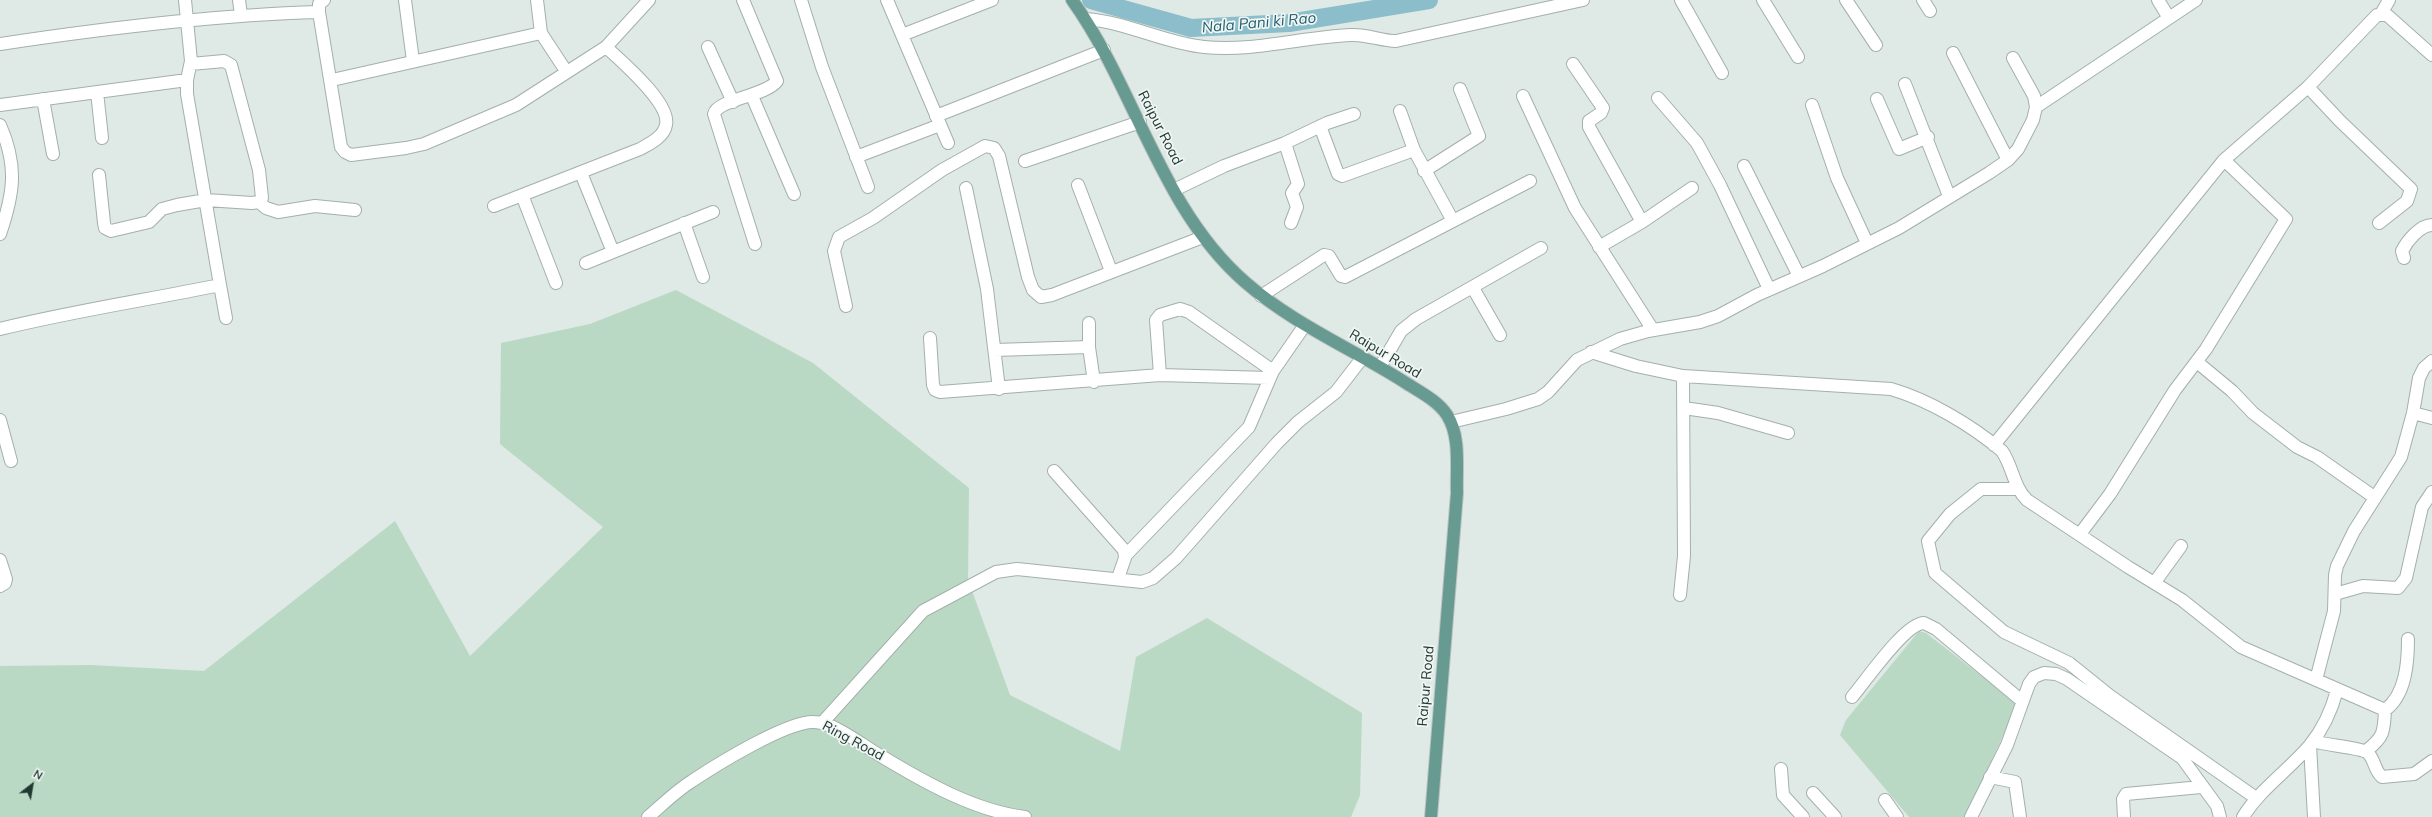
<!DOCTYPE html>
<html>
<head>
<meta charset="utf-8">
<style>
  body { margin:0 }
  #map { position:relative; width:2432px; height:817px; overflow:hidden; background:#dfe9e5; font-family:Mulish,sans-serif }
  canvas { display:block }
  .north { position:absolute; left:12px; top:765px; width:40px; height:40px; -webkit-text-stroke:3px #eff6f3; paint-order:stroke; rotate:31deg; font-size:11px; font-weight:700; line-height:16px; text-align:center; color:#223833 }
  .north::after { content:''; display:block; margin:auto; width:14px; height:18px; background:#223833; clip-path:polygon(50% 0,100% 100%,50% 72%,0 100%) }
</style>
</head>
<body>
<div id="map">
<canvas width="2432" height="817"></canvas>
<div class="north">N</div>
</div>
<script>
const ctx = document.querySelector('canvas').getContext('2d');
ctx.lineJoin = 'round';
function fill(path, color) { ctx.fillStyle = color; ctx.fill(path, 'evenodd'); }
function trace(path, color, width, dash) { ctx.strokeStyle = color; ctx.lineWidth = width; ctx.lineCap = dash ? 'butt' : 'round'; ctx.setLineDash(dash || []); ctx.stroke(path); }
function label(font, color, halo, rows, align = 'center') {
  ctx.font = font + ' Mulish,sans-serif'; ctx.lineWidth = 3.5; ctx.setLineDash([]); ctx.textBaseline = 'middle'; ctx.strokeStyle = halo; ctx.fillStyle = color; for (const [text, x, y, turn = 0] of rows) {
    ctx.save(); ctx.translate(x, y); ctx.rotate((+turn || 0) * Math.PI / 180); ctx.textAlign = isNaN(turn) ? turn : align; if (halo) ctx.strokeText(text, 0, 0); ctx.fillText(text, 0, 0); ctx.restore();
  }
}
const green = new Path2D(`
  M676,290l137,73 156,125 -1,92 42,115 110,56 16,-94 71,-39 155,95 -2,82 -9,22h-1351v-151l91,-1 113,6 191,-150 75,135 133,-129 -103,-83 1,-101 89,-19z
  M1919,631l7,2 89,69 2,4 -52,111h-56l-69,-82 6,-15z`);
const river = new Path2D(`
  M1091,0l100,28 98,-5 140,-23`);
const minor = new Path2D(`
  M239,0l2,15
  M324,0l-5,4v8l22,135 4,5 6,3 55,-7 18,-4 92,-39 90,-58 43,-47
  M405,0l8,61
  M537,0l4,33 25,38
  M743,0l34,81c-11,15 -59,18 -63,33l41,130
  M801,0l21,67 46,120
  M887,0l61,143
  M1681,0l41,73
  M1763,0l35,57
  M1846,0l30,45
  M1923,0l7,11
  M2158,0l11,18
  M2381,14l8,-14
  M1086,19c41,3 78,24 118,28 50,5 98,-10 147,-12 16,-1 30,6 45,6l187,-41
  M902,35l90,-35
  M0,44c106,-16 212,-29 319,-32
  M708,47l25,55
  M1953,53l55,107
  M1573,64l30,44 -2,5 -12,8v6l53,95
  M332,80l209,-47
  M1905,84l44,112
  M2308,87l32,34 71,68 -4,12 -28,22
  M97,92l5,46
  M752,96l42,98
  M1523,96l52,112 78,122
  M1658,98l39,45 23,42 49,104
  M43,99l10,55
  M1877,99l22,50 29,-12
  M0,105l187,-25
  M1812,105l25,73 30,65
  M2036,107l160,-107
  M936,116l168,-66
  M0,125c18,41 14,68 0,109
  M1320,126l18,48 4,2 72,-26 -14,-39
  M1285,143l42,-20 27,-9
  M856,157l84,-32
  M1025,161l115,-39
  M1744,166l55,110
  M1424,171l55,-35 -19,-47
  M581,173l32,79 100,-40
  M99,175l5,48 1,5 6,3 38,-9 13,-13 15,-4 29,-5 46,3 7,-1 3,-4 -3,-28 -28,-105 -7,-4 -33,3
  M1078,185l33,86
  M966,188l21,101 12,100
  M1174,190l50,-24 61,-23 13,41 -6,9 5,14 -6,16
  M522,195l34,88
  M259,202l7,6 12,4 37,-6 40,4
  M494,206l146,-57c9,-5 24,-12 26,-24 5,-22 -45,-64 -60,-78
  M1453,221l77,-40
  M684,223l19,54
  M1599,247l43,-25 50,-34
  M2404,258l-2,-7c5,-10 18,-26 30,-26
  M586,263l27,-11
  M220,285l6,33
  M1473,288l27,47
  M1261,296l63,-41 5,1 12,20 4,1 108,-56 -39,-71
  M846,306l-12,-55 5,-14 34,-19 69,-48 43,-24 9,2 5,8 29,121 5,13 8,7 11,-2 151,-58
  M1089,323v24l5,35
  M0,329c73,-18 147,-29 220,-44l-33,-191v-14l4,-19 -6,-61
  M930,338l3,47 2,5 5,2 220,-17 -4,-55 4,-5 20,-6 9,3 84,59
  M995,350l94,-3
  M1591,352l45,14 47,10 208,13c38,11 80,36 111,62 11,16 11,35 25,49l101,67 54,33 59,47 144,63c21,-15 23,-48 23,-71
  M2197,362l35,29 21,22 44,34 20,10 57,40
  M1380,367l21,-36 15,-12 125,-71
  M1160,375l109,3
  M1684,408l34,5 70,20
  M2413,413l19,5
  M0,420l11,41
  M1451,422l55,-13 32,-10 10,-7 29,-32 43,-21 28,-8 52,-9 18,-6 39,-21 66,-29 76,-38 90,-55 19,-13 10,-11 15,-29 3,-13 -2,-11 -21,-38
  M1994,445l230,-285 84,-73 69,-72h10l45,40
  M1054,471l70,79 1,8 -7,20
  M2018,489h-37l-31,25 -22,27 7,32 69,59 65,31 41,33 146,102
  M2080,534l30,-40 65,-104 31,-41 80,-130 -62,-59
  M1126,555l123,-128 24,-56 32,-46
  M0,560l6,19 -1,4 -5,3
  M2155,582l26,-36
  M2335,594l28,-8 35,2 8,-10 16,-71 10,-15
  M1680,595l4,-39 -1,-180
  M2316,680l18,-69 1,-36 2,-9 17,-35 47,-74 12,-44 6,-35 5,-10 8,-7
  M1852,697c13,-15 53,-74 72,-74l12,6 86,72
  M822,723l101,-112 73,-39 21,-3 125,13 11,-4 23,-20 101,-115 21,-21 38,-30 27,-35
  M2313,741c11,4 50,7 55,12 7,7 6,17 14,24l32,-3 18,-13
  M2310,745l4,72
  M2366,751c18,-14 18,-19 19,-41
  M1781,769l2,26 20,22
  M1990,777l25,5 5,35
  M1813,793l22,24
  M1885,800l12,17
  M648,817c14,-12 28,-26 44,-36 24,-16 95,-60 122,-59 20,0 49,24 67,34 43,26 94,55 144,61
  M1971,817l36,-72 22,-61 5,-7 10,-4 12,1 11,5 115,79 35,48 3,11
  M2124,817l-1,-18 3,-5 75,-7
  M2243,817c17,-28 46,-47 67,-72 13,-16 22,-36 27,-55`);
const major = new Path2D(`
  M1072,0c64,89 88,208 173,282 48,42 108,67 161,101 14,9 32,18 41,32 14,22 9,53 10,78l-26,324`);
const streetNames = [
  ["Raipur Road",1160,128,63],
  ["Raipur Road",1385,354,31],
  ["Raipur Road",1426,686,-85],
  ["Ring Road",853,741,28]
];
const waterNames = [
  ["Nala Pani ki Rao",1259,23,-5]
];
fill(green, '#bad9c4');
trace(river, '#8bbdca', 18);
trace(minor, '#a3b0ac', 14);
trace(major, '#bdc3c2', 14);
trace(minor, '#fff', 12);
trace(major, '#679b91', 12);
label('14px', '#223833', '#eff6f3', streetNames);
label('italic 15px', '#215d6e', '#eff6f3', waterNames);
</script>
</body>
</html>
